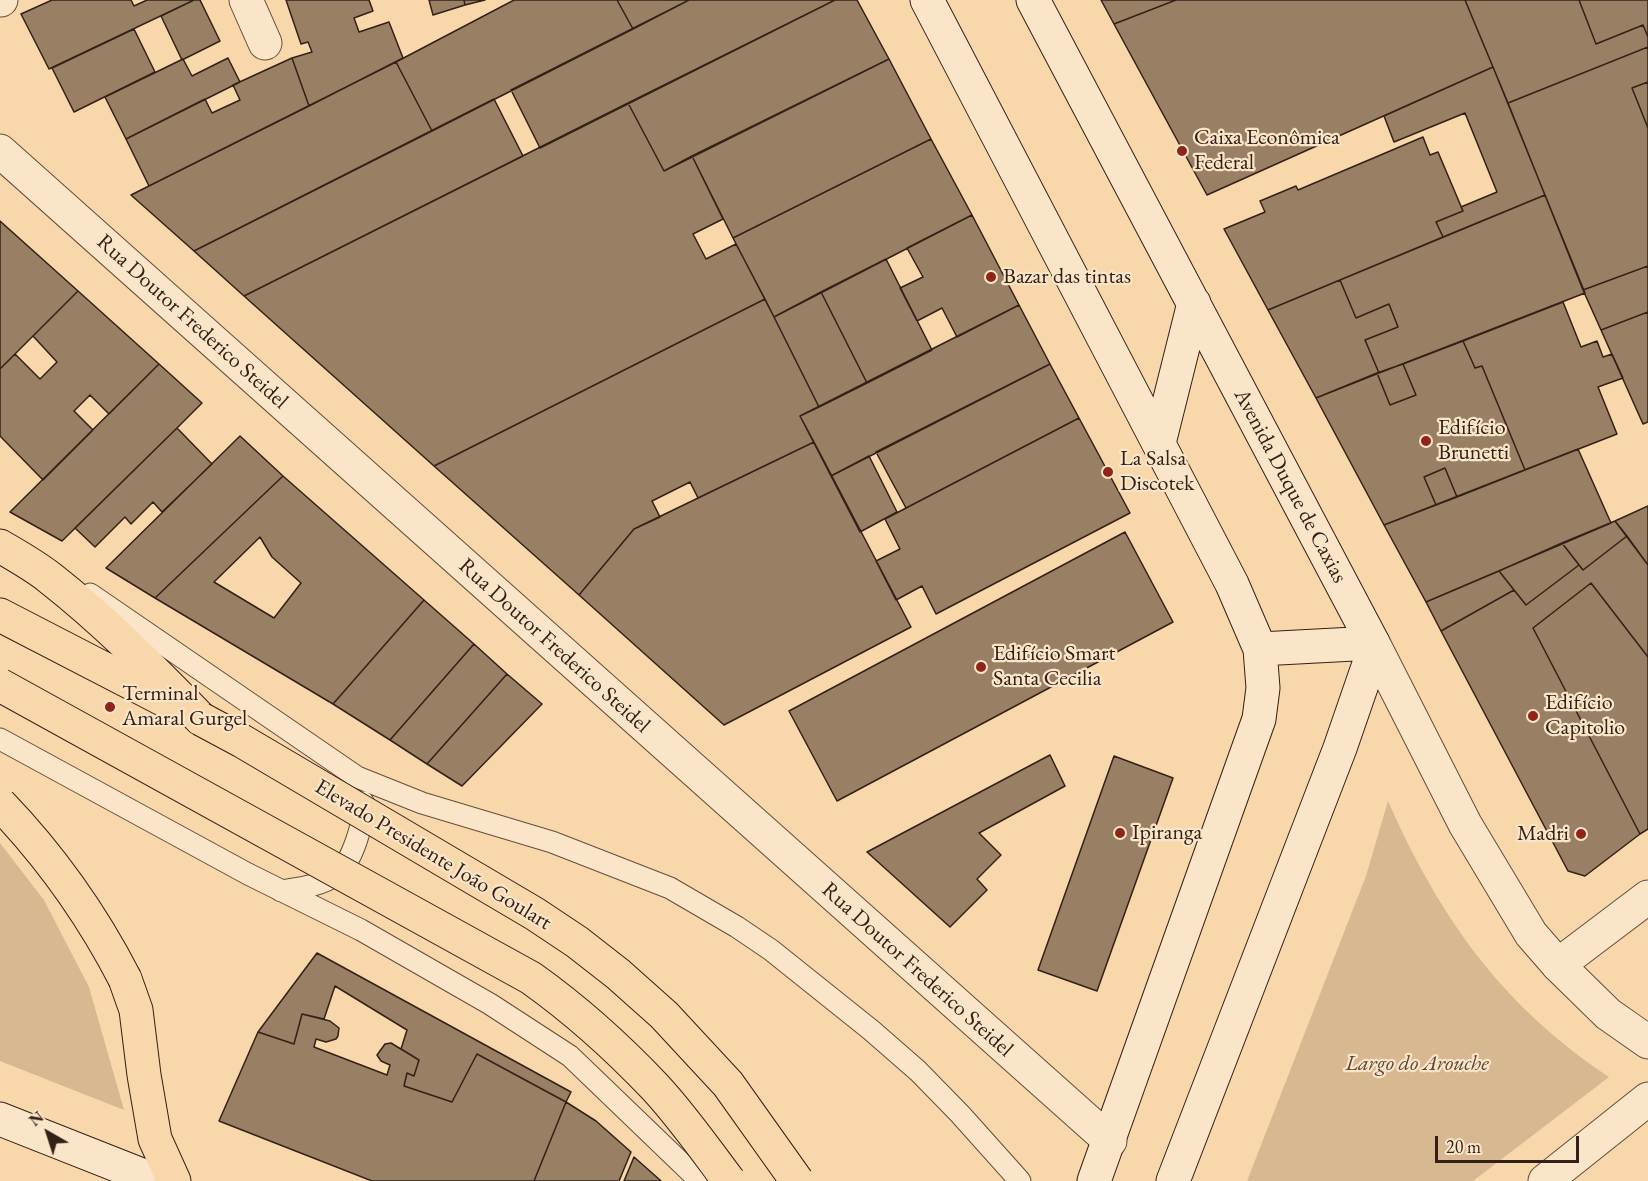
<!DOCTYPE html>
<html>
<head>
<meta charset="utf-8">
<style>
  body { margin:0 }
  #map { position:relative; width:1648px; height:1181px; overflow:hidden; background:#f8d7aa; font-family:"EB Garamond",serif }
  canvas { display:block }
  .north { position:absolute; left:18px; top:1103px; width:60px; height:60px; -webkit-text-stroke:4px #fae5c8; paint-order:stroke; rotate:321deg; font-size:16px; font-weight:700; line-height:24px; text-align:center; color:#332018 }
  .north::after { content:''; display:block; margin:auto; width:21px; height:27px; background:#332018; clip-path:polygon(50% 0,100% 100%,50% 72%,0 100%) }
  .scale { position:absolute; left:1435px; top:1136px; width:144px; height:27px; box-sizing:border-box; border:3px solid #332018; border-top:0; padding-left:8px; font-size:18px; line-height:21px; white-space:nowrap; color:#332018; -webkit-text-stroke:4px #fae5c8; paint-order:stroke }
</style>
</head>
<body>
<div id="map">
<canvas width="1648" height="1181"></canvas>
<div class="north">N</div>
<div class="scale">20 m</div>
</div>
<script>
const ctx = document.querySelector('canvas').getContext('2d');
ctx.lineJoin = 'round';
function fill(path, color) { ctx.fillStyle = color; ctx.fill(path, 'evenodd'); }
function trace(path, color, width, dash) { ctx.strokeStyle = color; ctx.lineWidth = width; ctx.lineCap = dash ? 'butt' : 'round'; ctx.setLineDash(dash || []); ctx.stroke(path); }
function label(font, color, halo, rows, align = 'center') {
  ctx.font = font + ' "EB Garamond",serif'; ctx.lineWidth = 4.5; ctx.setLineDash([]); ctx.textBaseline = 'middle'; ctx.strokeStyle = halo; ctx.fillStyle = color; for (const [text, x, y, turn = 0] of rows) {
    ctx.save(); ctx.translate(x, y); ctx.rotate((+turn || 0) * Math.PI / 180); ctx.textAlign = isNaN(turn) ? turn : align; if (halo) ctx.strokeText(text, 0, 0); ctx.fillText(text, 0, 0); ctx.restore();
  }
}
const green = new Path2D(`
  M1388,801c51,116 114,205 221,276l-136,104h-226l119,-305z
  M0,843l44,57 45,87 35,123 -124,-49z`);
const building = new Path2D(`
  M52,0h79l3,6 13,-6h47l-145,69 -28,-55z
  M194,0h6l20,41 -38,19 -21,-44z
  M286,0h83l4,11 -19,7 5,14 30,-10 14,36 -94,48 -17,-48 20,-6 -4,-10 -7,2z
  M429,0h35l1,5 -32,10z
  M464,0h21l-20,5z
  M514,0h103l16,29 -201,102 -36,-69z
  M617,0h72l-56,29z
  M689,0h146l-295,148 -29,-58z
  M835,0h22l32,59 -225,112 -36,-68z
  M1101,0h75l-62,24z
  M1176,0h289l28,67 -286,128 -93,-171z
  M1465,0h114l17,44 47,-19 5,12v10l-140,56z
  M1579,0h69v37l-5,-12 -47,19z
  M134,29l21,43 -81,40 -22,-44z
  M1648,47v35l-16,6 16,40v138l-65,24 -75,-187z
  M228,58l12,24 -114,57 -21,-42 78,-38 9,17z
  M292,58l17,48 -160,80 -23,-47 79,-40 7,14 28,-13 -7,-15z
  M889,59l42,80 -198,99 -41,-82z
  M396,62l36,69 -238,120 -63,-56z
  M1493,67l52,128 -102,42 -7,-15 27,-11 -2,-4 36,-15 -32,-79 -71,29 -10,-26z
  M1648,82v46l-16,-40z
  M494,99l29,57 -279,140 -50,-45z
  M628,103l36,68 28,-15 31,63 -30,15 13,25 30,-15 29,55 -331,167 -190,-170z
  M1423,137l7,18 8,-3 25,59 -27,11 7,15 -175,73 -44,-81 41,-17 -5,-11 36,-15 2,4z
  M931,139l41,76 -198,102 -41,-79z
  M1545,195l40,98 -206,80 -14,-33 33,-13 -9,-23 -33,14 -16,-38z
  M972,215l47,90 -62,32 -15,-29 -25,13 -17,-33 23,-11 -16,-29z
  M0,221l78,70 -78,78z
  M886,259l46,91 -65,33 -46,-91z
  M1648,266v46l-47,18 -18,-40z
  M1340,280l16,38 33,-14 9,23 -33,13 14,33 -63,25 -48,-88z
  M78,291l81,73 -50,50 -19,-19 -16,16 19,19 -50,50 -43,-44v-67l15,-15 25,25 17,-17 -24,-26z
  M821,292l46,91 -48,24 -45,-90z
  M765,299l54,108 -19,9 14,26 -116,56 -8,-16 -38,19 8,16 -26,12 -55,66 -145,-129z
  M1563,302l18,45 16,-6 6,16 9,-3 11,24 -25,9 19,47 -92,36 -43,-104 -7,2 -12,-27z
  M1019,305l31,59 -219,112 -31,-60z
  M1648,312v110l-5,2 -42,-94z
  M1463,341l12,27 7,-2 43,104 -68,27 -12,-29 -21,9 12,28 -52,20 -68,-127 61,-25 13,32 26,-10 -13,-31z
  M159,364l43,39 -25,25 -115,113 -52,-29z
  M1050,364l29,54 -173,90 -30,-56z
  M1403,364l13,31 -26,10 -13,-32z
  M1079,418l51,95 -194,101 -14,-28 -26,14 -20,-39 24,-12 -15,-30z
  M177,428l35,36 -50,48 -9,-10 -22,22 -6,-7 -30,30 -20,-19z
  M240,436l43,40 -128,122 -49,-30z
  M814,442l97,185 -187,98 -145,-130 55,-66z
  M1578,449l33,74 -185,79 -42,-77z
  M869,456l28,56 -37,20 -29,-56z
  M1445,468l12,29 -21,8 -12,-28z
  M283,476l141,124 -91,104 -178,-106zM260,537l12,20 29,26 -27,35 -60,-36z
  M1648,506v59l-33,-44z
  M1615,521l12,15 -44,34 -21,-27z
  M1125,532l48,90 -336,179 -48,-90z
  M1627,536l21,29v92l-57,-74 -58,45 107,206 -55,42 -17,-5 -127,-240 73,-41 12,15 53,-40 4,5z
  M1562,543l17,22 -53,40 -27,-34z
  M1499,571l15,19 -73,41 -15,-29z
  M1591,583l57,74v172l-8,5 -107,-206z
  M424,600l50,44 -84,96 -57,-36z
  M474,644l33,30 -80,90 -37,-24z
  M507,674l35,30 -80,82 -35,-22z
  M1050,755l15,31 -86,47 22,22 -24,24 10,11 -37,37 -83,-75z
  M1114,756l59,22 -76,213 -59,-21z
  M317,953l254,139 -5,10 -89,-48 -25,48 -48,-16 3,-13 7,3 5,-16 -18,-11 6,-19 -72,-44 -11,33 -22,-5 -8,30 -36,-12z
  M302,1014l28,7 9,7 -1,8 -2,3 -10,3 -10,-3 -2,8 73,28 3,-10 -9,-4 -4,-6 8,-11 6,-1 28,17 -5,16 -7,-3 -3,13 48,16 25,-48 89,48 -32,79h-162l-153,-60 39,-89 36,12z
  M566,1102l30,19 35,31 -12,29h-85z
  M634,1157l26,23 1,1h-37z`);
const service = new Path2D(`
  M90,594l267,183 65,26 130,39 118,46 67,39 34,23 100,80 47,41 42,43 60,67
  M0,739l248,135 113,56 129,74 80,52 130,125
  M281,891c18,-3 39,-5 55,-16 16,-12 29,-54 27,-73`);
const minor = new Path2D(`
  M0,0h1
  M246,0l19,43
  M0,151l1110,990
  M1558,965l90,-68`);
const tertiary = new Path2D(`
  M1373,643l92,181 66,110 27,31 50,49 40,28
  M1545,1181l103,-82`);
const secondary = new Path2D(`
  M927,0l305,584 28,65 3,39 -4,31 -165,462
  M1033,0l340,643
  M1159,443l35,-140
  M1260,649l113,-6
  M0,1119l157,62
  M1173,1181l167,-433 29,-84 4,-21`);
const trunk = new Path2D(`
  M0,546c17,10 35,20 50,32 55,43 103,92 151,141
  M0,615l176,91
  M125,979l11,31 8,65 11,64 19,42`);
const trunkBridge = new Path2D(`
  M0,685l531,293c45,32 86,69 124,109 27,29 50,62 74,94
  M201,719l41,22 293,173 42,28 41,32 46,41 64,69 69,97
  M0,804c50,52 92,111 125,175`);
const markers = [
  [1182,151,6,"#8f2418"],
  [991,277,6,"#8f2418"],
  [1426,441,6,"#8f2418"],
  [1108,472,6,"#8f2418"],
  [981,667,6,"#8f2418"],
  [110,707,6,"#8f2418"],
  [1533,716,6,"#8f2418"],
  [1120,833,6,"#8f2418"],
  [1581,834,6,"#8f2418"]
];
const poiNames = [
  ["Caixa Econômica",1194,138],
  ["Federal",1194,163],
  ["Bazar das tintas",1003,277],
  ["Edifício",1438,428],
  ["Brunetti",1438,453],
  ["La Salsa",1120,459],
  ["Discotek",1120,484],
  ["Edifício Smart",993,654],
  ["Santa Cecilia",993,679],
  ["Terminal",122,694],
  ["Amaral Gurgel",122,719],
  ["Edifício",1545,703],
  ["Capitolio",1545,728],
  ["Ipiranga",1132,833],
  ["Madri",1569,834,"right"]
];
const streetNames = [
  ["Rua Doutor Frederico Steidel",192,322,42],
  ["Avenida Duque de Caxias",1290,486,62],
  ["Rua Doutor Frederico Steidel",554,646,42],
  ["Elevado Presidente João Goulart",433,855,31],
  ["Rua Doutor Frederico Steidel",917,970,42]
];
const parkNames = [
  ["Largo do Arouche",1417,1064]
];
fill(green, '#d7b891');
fill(building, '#997f64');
trace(building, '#332018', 1.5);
trace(service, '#644e3c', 23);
trace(minor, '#644e3c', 35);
trace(tertiary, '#644e3c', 35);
trace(secondary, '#332018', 35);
trace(trunk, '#332018', 35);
trace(service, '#fae5c8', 21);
trace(minor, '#fae5c8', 33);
trace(tertiary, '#fae5c8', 33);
trace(secondary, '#fae5c8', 33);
trace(trunk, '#f8d7aa', 33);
trace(trunkBridge, '#332018', 35, []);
trace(trunkBridge, '#f8d7aa', 33);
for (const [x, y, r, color] of markers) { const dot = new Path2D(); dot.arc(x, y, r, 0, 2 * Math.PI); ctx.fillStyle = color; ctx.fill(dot); trace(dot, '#fae5c8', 2); }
label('22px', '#332018', '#fae5c8', poiNames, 'left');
label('22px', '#332018', '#fae5c8', streetNames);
label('italic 22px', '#5c4636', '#fae5c8', parkNames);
</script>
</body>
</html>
